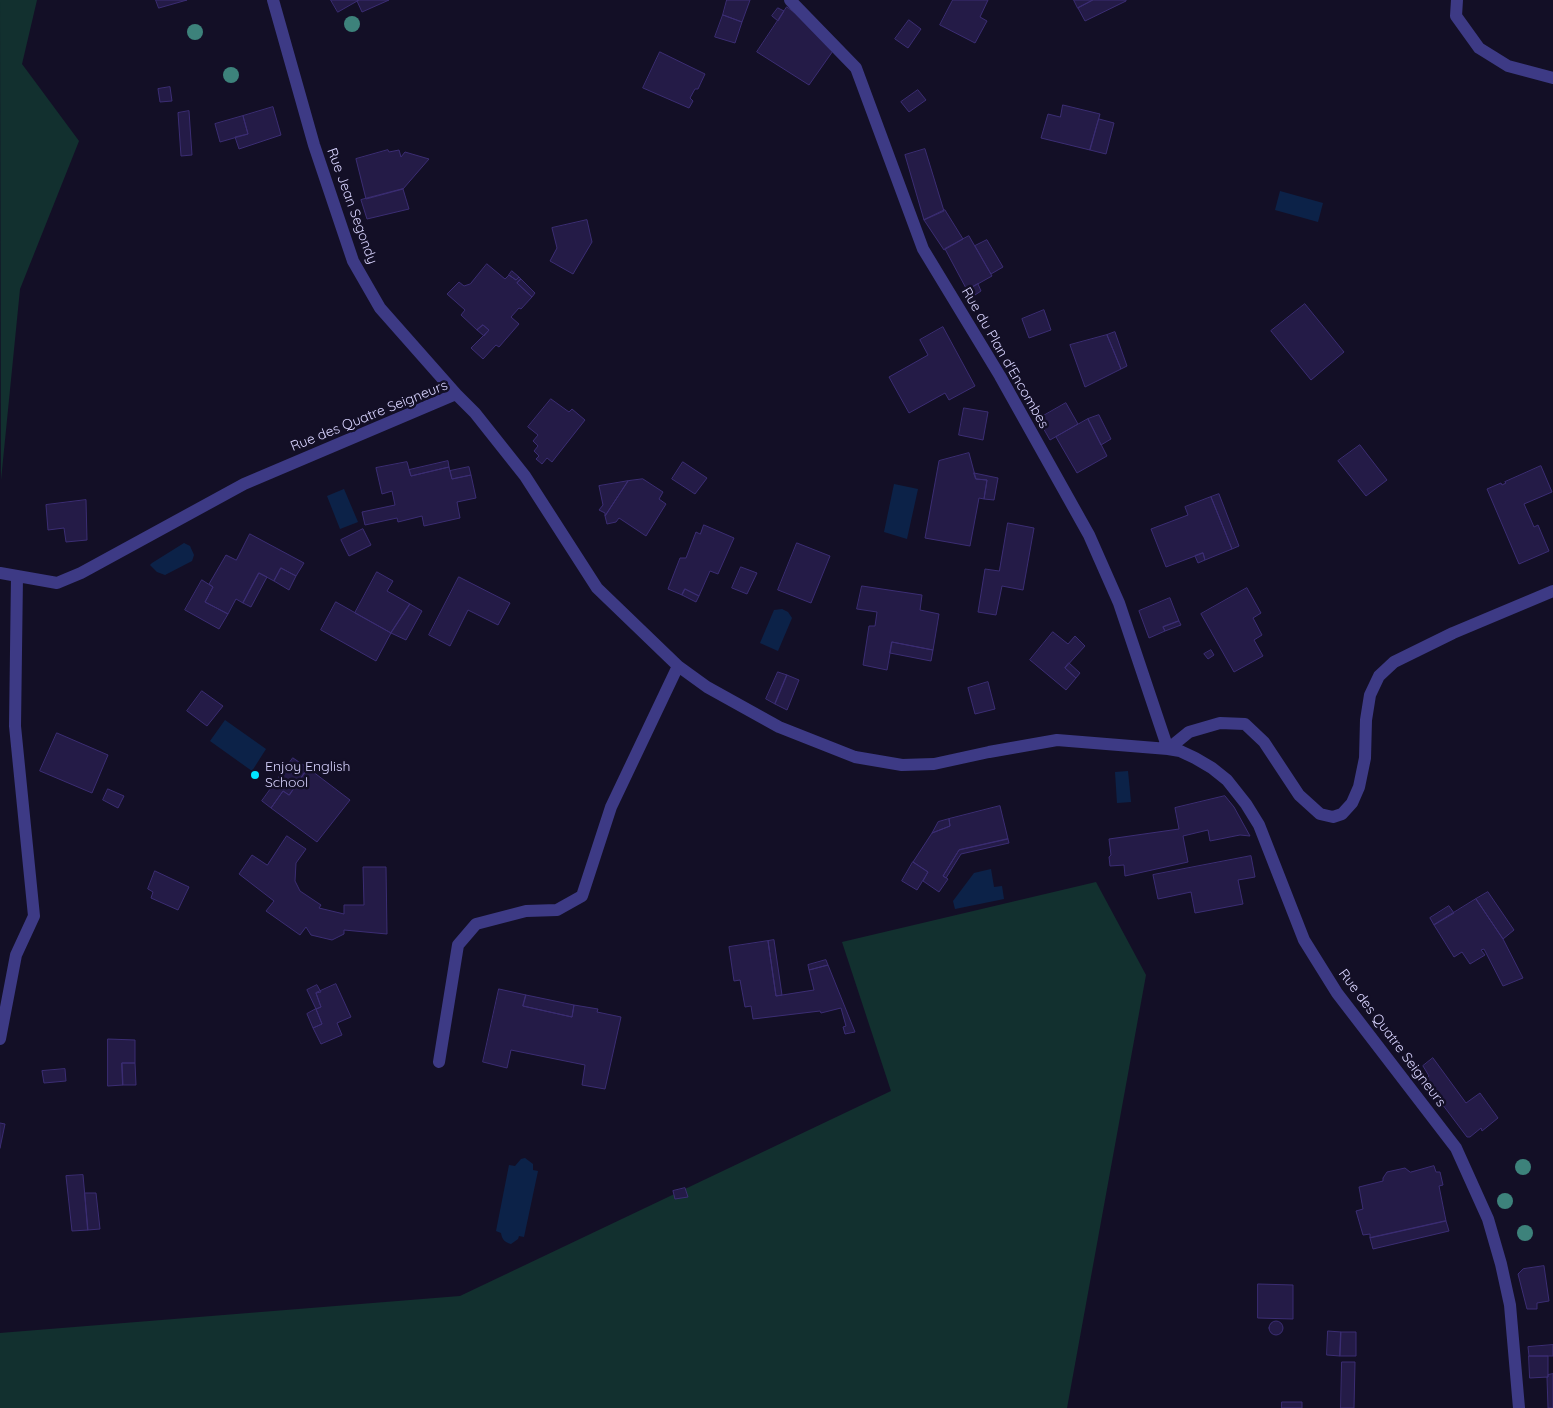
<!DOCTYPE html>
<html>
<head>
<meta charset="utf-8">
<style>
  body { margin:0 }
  canvas { display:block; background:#130f26 }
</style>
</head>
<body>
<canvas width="1553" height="1408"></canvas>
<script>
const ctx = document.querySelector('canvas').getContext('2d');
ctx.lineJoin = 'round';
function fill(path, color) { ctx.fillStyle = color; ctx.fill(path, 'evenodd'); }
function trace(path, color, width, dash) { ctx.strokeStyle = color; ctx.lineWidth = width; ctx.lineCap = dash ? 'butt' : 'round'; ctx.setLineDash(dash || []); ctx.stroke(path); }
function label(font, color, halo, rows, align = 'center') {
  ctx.font = font + ' Quicksand,sans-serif'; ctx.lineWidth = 5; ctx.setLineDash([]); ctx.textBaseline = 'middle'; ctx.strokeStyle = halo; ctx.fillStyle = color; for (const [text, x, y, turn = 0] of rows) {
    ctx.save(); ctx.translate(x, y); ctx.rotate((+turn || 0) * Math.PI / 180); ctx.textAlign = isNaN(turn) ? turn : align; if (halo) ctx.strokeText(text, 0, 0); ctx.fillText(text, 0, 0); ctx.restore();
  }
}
const green = new Path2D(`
  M0,0h37l-15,64 57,77 -59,148 -19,191z
  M1096,882l50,93 -79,433h-1067v-75l460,-37 431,-205 -49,-149z`);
const water = new Path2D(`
  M1280,191l43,12 -5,19 -43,-12z
  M894,484l24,5 -11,50 -23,-7z
  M344,489l14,33 -18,7 -13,-33z
  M184,543l6,3 4,9 -2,6 -27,14 -8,-3 -7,-7 2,-2z
  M782,609l6,3 4,6 -14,33 -18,-8 14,-33z
  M225,720l41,29 -14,22 -42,-30z
  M1128,771l3,31 -14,1 -2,-31z
  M991,869l3,18 8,-1 2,13 -49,10 -2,-8 21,-28z
  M525,1158l8,6v6l5,1 -14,66 -5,-1 -1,3 -7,5c-7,-2 -9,-5 -10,-11l-5,-2 13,-66 6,1 6,-7z`);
const building = new Path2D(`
  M156,0h31l-28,8z
  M331,0h28l-21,12z
  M359,0h30l-27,12 -5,-11z
  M727,0h23l-8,22 -19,-7z
  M953,0h35l-8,17 7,4 -12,22 -35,-18z
  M1074,0h19l-15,8z
  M1093,0h33v1l-41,20 -7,-13z
  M787,7l19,14 29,27 -26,37 -52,-33z
  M778,8l6,3 -6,10 -6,-5z
  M723,15l19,7 -7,21 -20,-6z
  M909,20l12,9 -13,19 -13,-9z
  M660,52l45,22 -7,15h-3l-5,9 3,3 -4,7 -46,-20z
  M170,87l2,14 -12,1 -2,-13z
  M918,90l8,10 -17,12 -8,-10z
  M1063,105l37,9 -10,36 -49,-12 7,-24 12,3z
  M273,107l8,28 -42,14 -4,-12 13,-3 -5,-18z
  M189,111l3,44 -11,1 -3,-43z
  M243,116l5,18 -28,8 -5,-18z
  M1099,119l15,4 -8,31 -16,-4z
  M925,149l19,62 -20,9 -19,-65z
  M388,150l1,2 10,-2 2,7 4,-5 24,7 -26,30 -37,10 -10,-40z
  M403,189l6,20 -42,10 -6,-19z
  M945,210l18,29 -19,11 -20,-30z
  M587,220l5,22 -19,32 -23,-13 7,-13 -5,-20z
  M969,236l23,40 -25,14 -22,-41z
  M987,240l16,27 -12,7 -16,-28z
  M487,264l18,15 4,-4 7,5 3,-3 2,2 -4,4 15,14 -11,12 -2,-1 -8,9 8,7 -20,23 -3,-2 -13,14 -12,-11 18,-18 -6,-5 -6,5 -16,-15 4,-5 -18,-16 12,-12 5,4 6,-2z
  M512,271l7,6 -3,3 -7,-5z
  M521,279l14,14 -3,4 -15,-14z
  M978,284l3,7 -9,6 -5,-7z
  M1305,304l39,48 -33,28 -40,-49z
  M1044,310l7,20 -22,8 -7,-19z
  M483,325l6,5 -5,6 -7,-6z
  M943,327l32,59 -26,14 -4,-7 -36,20 -20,-36 39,-22 -8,-15z
  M1115,332l12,34 -6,3 -14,-34z
  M1107,335l14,34 -36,18 -15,-42z
  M551,399l18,13 3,-3 13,11 -33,42 -5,-4 -5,6 -6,-5 3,-3 -5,-5 4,-5 -5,-5 5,-6 -10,-8z
  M1066,403l12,21 -28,16 -12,-21z
  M964,408l24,4 -5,28 -24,-5z
  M1099,415l12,24 -10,6 -13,-26z
  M1088,419l19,37 -30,17 -21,-36z
  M1360,445l27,35 -21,16 -28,-35z
  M969,453l7,26 11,1 -3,19 -5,-1 -9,48 -45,-8 14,-77z
  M448,461l1,6 -38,9 -2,-6z
  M407,462l4,14 38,-9 3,12 19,-4 5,23 -19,4 3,16 -36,8 -2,-10 -24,6 -1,-4 -32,7 -3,-13 33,-7 -3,-14 -10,3 -6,-26z
  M683,462l24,16 -12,16 -23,-15z
  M1541,466l11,26 -28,12 10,23 4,-2 11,26 -30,13 -32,-75 14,-6 1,2 4,-2 -1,-1z
  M469,467l2,8 -19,4 -2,-8z
  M974,473l24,5 -4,22 -10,-1 3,-19 -11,-1z
  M643,479l20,13 -4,7 7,5 -20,32 -27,-18 -3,4 -9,2 -2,-8 23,-35z
  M628,481l-23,35v-3l-6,-3 4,-5 -4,-19z
  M1219,494l20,52 -7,3 -21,-52z
  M1211,497l21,52 -27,11 -2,-7 -37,14 -15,-38 37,-14 -3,-8z
  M86,500l1,40 -21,2 -2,-14 -16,2 -2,-25z
  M1008,523l26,5 -11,62 -21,-4 -6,29 -18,-3 7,-43 14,2z
  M704,525l30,13 -16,36 -8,-3 -11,25 -14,-7 -3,6 -14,-6 12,-31h6l10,-26 4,2z
  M363,529l8,16 -22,11 -8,-16z
  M250,534l54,29 -8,13 -15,-8 -7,13 -15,-8 -16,30 -7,-4 -8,15 -23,-12 8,-15 -4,-3 17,-29 10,5z
  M797,543l33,13 -19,47 -33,-13z
  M1203,553l2,7 -7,3 -3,-7z
  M741,567l16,6 -10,21 -15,-6z
  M281,568l15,8 -7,14 -15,-9z
  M377,572l16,9 -6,10 23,13 -19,29 -36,-20z
  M259,573l8,4 -16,30 -8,-4z
  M459,577l51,26 -12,22 -30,-15 -18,36 -21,-11z
  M202,580l11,7 -8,15 23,12 -9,15 -34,-19z
  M862,586l60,9 -2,15 19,4 -6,36 -41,-8 -5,28 -24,-5 6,-39h6l2,-14 -20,-3z
  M1247,588l14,25 -8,5 9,17 -8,5 9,16 -29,16 -33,-58z
  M685,589l14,7 -3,6 -14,-7z
  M1170,598l9,23 -16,6 2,4 -16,7 -10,-27z
  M336,602l55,31 -15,28 -55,-31z
  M410,604l12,7 -16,29 -15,-7z
  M1179,621l2,4 -16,6 -2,-4z
  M1053,632l15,12 7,-8 10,10 -20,22 11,10 -10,12 -36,-30z
  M892,642l41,8 -2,11 -41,-8z
  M1211,650l3,5 -6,4 -4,-5z
  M1069,663l11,10 -4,5 -11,-10z
  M778,672l9,3 -12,29 -9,-5z
  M787,675l12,5 -12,30 -12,-6z
  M988,682l7,27 -20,5 -7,-26z
  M202,691l21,15 -16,20 -20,-15z
  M57,733l51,22 -16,38 -52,-22z
  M293,758l15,10 -19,27 -6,-4 -12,17 -9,-7z
  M308,768l42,32 -33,42 -46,-34 12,-17 6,4z
  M108,789l16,7 -6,12 -15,-8z
  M1225,796l9,11 16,29 -10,-1 -30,6 -2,-11 -25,6 5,26 -63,14 -1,-11 -14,1 -1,-9 2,-2 -2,-16 70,-10 -4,-21z
  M1000,806l8,33 -49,11 -16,26 5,3 -9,13 -16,-11 5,-9 -15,-10 19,-29 18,-7 -1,-7z
  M949,819l1,7 -18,7 6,-11z
  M287,836l19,13 -10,14 -1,18 5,10 21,14 -2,3 25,6v-9h20l-1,-38h23l1,67 -43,-4v4l-12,6 -21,-5 -5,-8 -6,8 -34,-24 8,-10 -35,-27 13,-19 15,10z
  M1008,839l1,4 -48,11 -15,24 -3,-2 16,-26z
  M1251,856l4,21 -17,3 5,24 -48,9 -4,-21 -33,7 -5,-24z
  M913,862l15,10 -11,18 -15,-9z
  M155,871l34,16 -11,23 -27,-12 2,-6 -5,-3z
  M1488,892l26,38 -11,9 -27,-40z
  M1476,899l27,40 20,39 -20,8 -19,-37 -3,1 4,5 -15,9 -8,-12 -8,5 -20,-32z
  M1449,906l5,7 -20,12 -4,-7z
  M774,940l8,55 -6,1 -8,-55z
  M768,941l8,55 38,-6 -5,-20 19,-5 27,67 -10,2 -2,-7 3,-1 -5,-18 -20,5 -1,-2 -67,8 -2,-13 -6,1 -5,-27 -6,1 -5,-34z
  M826,960l2,5 -19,5 -1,-5z
  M336,984l15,33 -14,6 5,12 -21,9 -8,-16 9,-4 -6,-15 5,-2 -5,-14z
  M317,985l4,7 -5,1 5,14 -5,2 -9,-19z
  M499,989l27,6 -3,11 49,11 2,-12 24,4 -1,3 24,5 -16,72 -23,-4 3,-20 -74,-15 -4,18 -24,-6z
  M526,995l48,10 -2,12 -49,-11z
  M316,1009l6,15 -9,4 -6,-14z
  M108,1039l27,1v23h-13l1,22 -15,1z
  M1433,1058l33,45 14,-10 18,25 -16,13 -1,-3 -11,9h-3l-43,-57 5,-4 -6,-10z
  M122,1063h13l1,22h-13z
  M65,1069l1,12 -22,2 -2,-12z
  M0,1123l5,1 -5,24z
  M1434,1166l2,6h4l3,13 -4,1 7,35 -76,17v-4l-7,1 -7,-24 7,-2 -4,-22 24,-6v-3l4,-6 18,-4 5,4z
  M83,1175l5,55 -16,1 -6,-55z
  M685,1188l3,9 -13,2 -2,-8z
  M85,1193h11l4,36 -12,1z
  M1446,1221l3,10 -76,18 -3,-11z
  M1544,1266l5,35 -12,2v6h-10l-9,-35 5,-5z
  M1258,1284l35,1v34l-35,-1z
  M1269 1328a7 7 0 1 1 14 0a7 7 0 1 1-14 0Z
  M1328,1331l13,1 -1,24 -13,-1z
  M1341,1332h15v24h-16z
  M1553,1345v11h-24l-1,-9z
  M1529,1356h19v21l-18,1z
  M1342,1362h13l-1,46h-13z
  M1553,1374v34h-5l-1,-31h1v-2z
  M1282,1402h20v6h-20z`);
const minor = new Path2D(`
  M273,0l41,145 39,116 27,47 76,86
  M790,0l66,68 67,181 77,127 89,159 30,68 49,146 21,-17 31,-9 25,1 19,18 35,53 21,19 13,3 9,-3 10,-11 7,-16 6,-29 1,-38 4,-25 9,-19 15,-14 59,-29 100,-42
  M1457,0l-1,16 23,32 29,18 45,12
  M0,573l57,10 24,-10 163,-89 212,-90 19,19 50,63 72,112 81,78 29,21 72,40 76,30 47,8 32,-1 55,-12 68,-12 111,9 12,2 15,7 17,10 15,12 19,24 13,21 45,115 33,53 119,155 32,71 13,45 9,41 9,103
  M0,1039l16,-84 18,-39 -19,-190 2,-150
  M439,1062l19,-117 18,-21 50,-13 31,-1 25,-14 29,-89 67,-141`);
const trees = [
  [352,24],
  [195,32],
  [231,75],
  [1523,1167],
  [1505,1201],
  [1525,1233]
];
const markers = [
  [255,775,5,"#00e5ff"]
];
const streetNames = [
  ["Rue Jean Segondy",352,206,70],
  ["Rue du Plan d'Encombes",1005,358,60],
  ["Rue des Quatre Seigneurs",369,416,-22],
  ["Rue des Quatre Seigneurs",1392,1038,53]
];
const poiNames = [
  ["Enjoy English",265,767],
  ["School",265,783]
];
fill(green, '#12302f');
fill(water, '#0c2248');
fill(building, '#241b47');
trace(building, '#3b2d73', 1);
trace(minor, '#3d3a85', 12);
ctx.fillStyle = '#3d827b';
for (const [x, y] of trees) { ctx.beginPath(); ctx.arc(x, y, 8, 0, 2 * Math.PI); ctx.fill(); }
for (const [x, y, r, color] of markers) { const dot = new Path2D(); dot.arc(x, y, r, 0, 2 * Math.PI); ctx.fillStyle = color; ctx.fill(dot); trace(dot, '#130f26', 2); }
label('14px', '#d9d4ff', '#130f26', streetNames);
label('14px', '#d9d4ff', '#130f26', poiNames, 'left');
</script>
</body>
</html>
